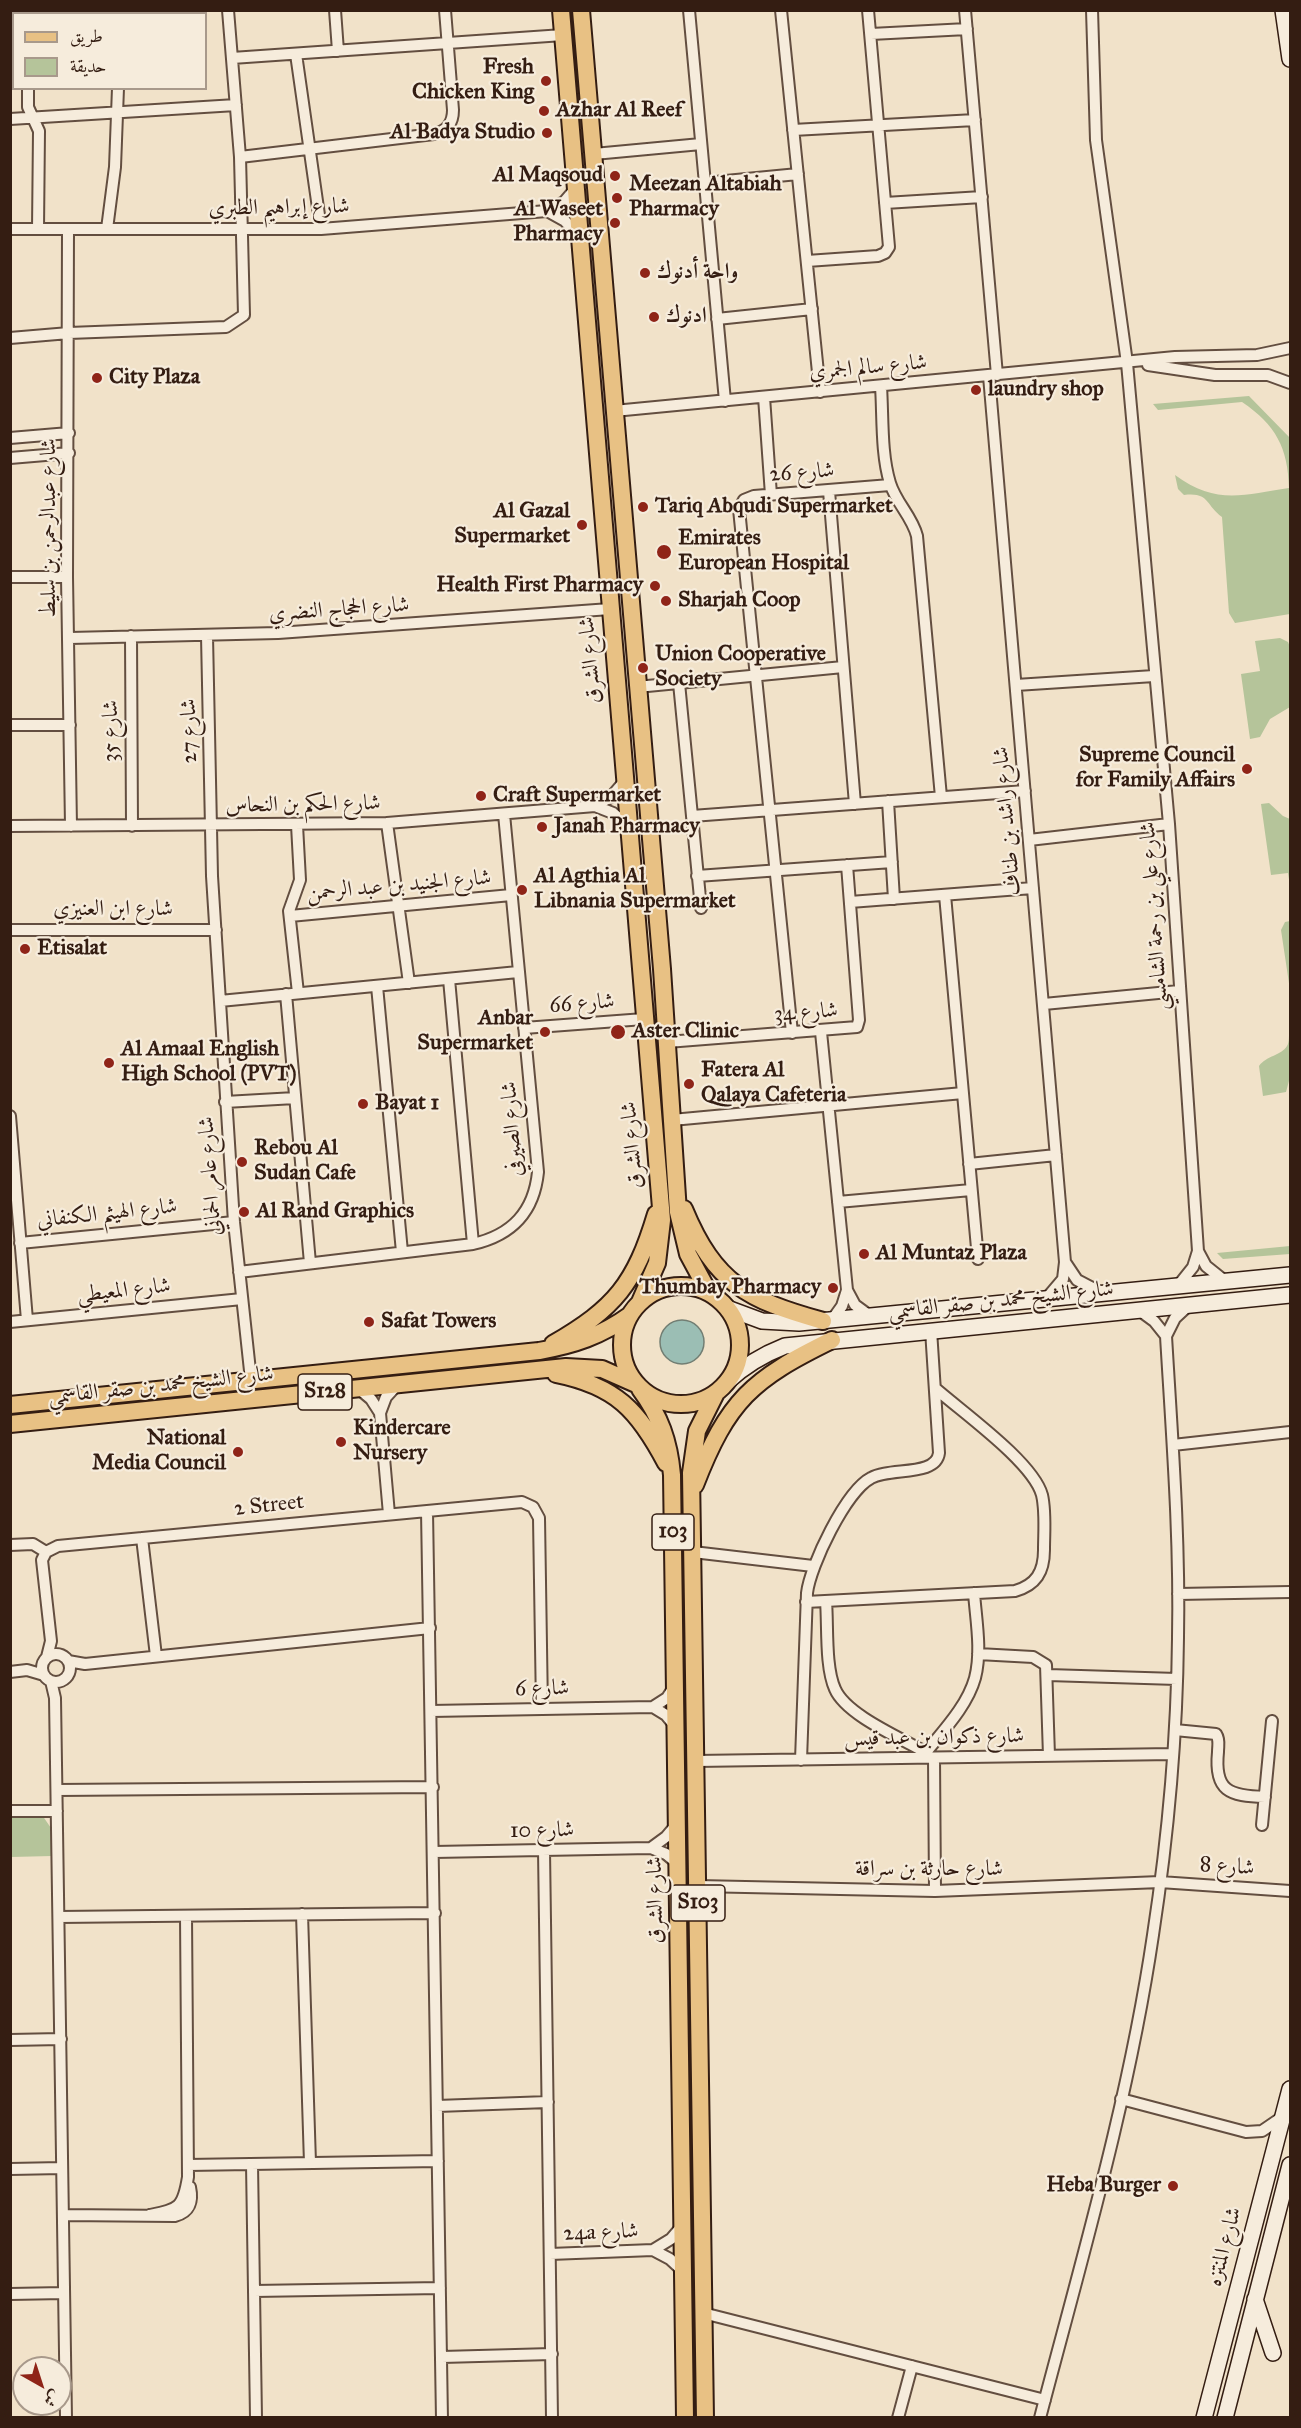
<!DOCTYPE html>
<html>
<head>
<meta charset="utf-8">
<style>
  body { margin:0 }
  #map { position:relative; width:1301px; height:2428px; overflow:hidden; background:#f1e2c9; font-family:"IM FELL Great Primer",Amiri,serif }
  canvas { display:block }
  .frame { position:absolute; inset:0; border:12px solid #341d12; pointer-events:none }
  .legend { position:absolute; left:12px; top:12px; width:195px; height:78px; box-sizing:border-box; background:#f6ecdc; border:2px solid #a8998b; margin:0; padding:8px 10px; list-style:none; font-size:18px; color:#341d12 }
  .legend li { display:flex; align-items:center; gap:12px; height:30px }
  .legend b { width:30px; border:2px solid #a8998b }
  .north { position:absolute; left:12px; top:2356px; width:60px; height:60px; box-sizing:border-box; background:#f6ecdc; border:2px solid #a8998b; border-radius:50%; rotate:141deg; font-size:16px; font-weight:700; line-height:24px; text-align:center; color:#341d12 }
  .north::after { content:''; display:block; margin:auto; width:21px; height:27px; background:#8f2418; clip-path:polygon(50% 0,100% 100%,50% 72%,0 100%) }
</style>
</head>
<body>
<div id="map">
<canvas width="1301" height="2428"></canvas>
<div class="frame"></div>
<ul class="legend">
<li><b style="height:8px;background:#e8c184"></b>طريق</li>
<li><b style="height:16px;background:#b5c49a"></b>حديقة</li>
</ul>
<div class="north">ش</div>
</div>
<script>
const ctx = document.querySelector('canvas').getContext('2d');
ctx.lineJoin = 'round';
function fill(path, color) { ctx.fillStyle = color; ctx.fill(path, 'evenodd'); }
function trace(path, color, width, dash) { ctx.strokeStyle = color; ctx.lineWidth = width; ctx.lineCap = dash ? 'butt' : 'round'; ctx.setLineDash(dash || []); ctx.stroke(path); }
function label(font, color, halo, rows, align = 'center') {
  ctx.font = font + ' "IM FELL Great Primer",Amiri,serif'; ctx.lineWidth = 4.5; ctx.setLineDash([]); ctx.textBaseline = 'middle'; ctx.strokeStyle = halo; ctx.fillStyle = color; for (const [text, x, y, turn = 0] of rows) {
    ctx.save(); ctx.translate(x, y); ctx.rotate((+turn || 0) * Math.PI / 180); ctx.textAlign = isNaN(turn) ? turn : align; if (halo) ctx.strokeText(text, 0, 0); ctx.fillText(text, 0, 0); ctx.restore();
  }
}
const green = new Path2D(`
  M1249,396l41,42v176l-55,9 -6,-10 -7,-96c-17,-12 -12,-25 -38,-22l-6,-6 -3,-14c40,30 68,20 114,13 -1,-40 -13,-63 -47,-86l-84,8 -5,-6z
  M1280,638l8,4 2,5v60l-20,12 -10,18 -10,2 -9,-65 19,-3 -5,-30z
  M1269,803l14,13 7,3v67l-2,-13 -17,2 -10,-71z
  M1290,921v69l-9,-60 4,-8z
  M1290,1032v45l-4,15 -23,4 -4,-30c8,-11 22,-10 28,-20 3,-5 1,-10 3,-14z
  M1290,1246v8l-67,5 -6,-6z
  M10,1815h32l9,13 1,28 -41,1z`);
const water = new Path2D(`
  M660 1342a22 22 0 1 1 44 0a22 22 0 1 1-44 0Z`);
const street = new Path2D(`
  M34,10v4
  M115,10v4
  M335,10l3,41
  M689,10l36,391
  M781,10l39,382
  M965,10l32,365
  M1092,10l4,130 31,223 42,461 29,427 8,15 20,16
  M871,34l96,-5
  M296,54l25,175
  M232,58l331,-23
  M10,74h4
  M28,88v19l11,24 -1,98
  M10,119l226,-14
  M793,130l182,-10
  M594,154l107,-10
  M240,157l194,-23c13,-3 19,-11 19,-24l-8,-100
  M705,183l93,-9
  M885,203l97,-6
  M547,211l18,10 15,16
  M10,229h311l226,-18 17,-9 12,-14
  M68,229l-1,348 4,249
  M107,229l8,-62 3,-79
  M807,261l71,-5 7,-3 4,-6 -21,-237
  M717,319l95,-10
  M10,338l59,-5 157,-6 18,-12 -4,-158 -12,-147
  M1148,365l67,10h53l22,8
  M989,376l76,886 -2,17 -17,20
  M881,386c2,31 0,68 9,97 6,20 22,33 27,53l24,261
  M764,397l7,98
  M614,411l561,-54 82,-2 33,-7
  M10,438l59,-5
  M10,458l59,-5
  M829,491l26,313
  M10,577h57
  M131,636l1,190
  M207,636l5,240 22,346 17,158
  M70,638l208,-5 332,-24
  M679,683l22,225
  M1016,685l138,-9
  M637,687l206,-20
  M10,725h60
  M888,801l6,98
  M595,806l18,7 14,12
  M692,816l333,-25
  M387,823l22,160
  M297,825l3,55 -11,31 9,82
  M10,826l377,-3 208,-17 16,-9 12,-14
  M1029,840l140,-16
  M697,876l195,-14
  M945,895l33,364
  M850,902l183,-14
  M290,916l221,-21
  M10,930h206
  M449,979l24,265
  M377,986l25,266
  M286,994l24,269
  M220,1001l298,-29
  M1044,1004l135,-13
  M524,1028l120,-9
  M821,1032l26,258 -5,16 -10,14
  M792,1033l-53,-524 5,-9 10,-4 136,-11
  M667,1042l190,-15 2,-7 -12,-155
  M225,1102l70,-4
  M10,1116l17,204
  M672,1120l291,-27
  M969,1164l87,-9
  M838,1202l133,-12
  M20,1243l214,-21
  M1065,1262l12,18 23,12
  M239,1272l234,-28c39,-9 61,-32 65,-72l-34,-358
  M1177,1287l16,-20 5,-16
  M847,1290l8,15 15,11
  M1139,1310l15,11 12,15
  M10,1322l232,-23
  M359,1389l12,10 9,14 9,101
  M380,1413l6,-16 11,-12
  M1173,1445l117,-13
  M427,1511l15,907
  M142,1538l14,118
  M10,1545l23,-1 13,8
  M46,1552l12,-6 464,-44 11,5 6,11 3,191
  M46,1552l-4,8 9,81 -4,16
  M693,1552l120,14
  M1178,1594l112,-2
  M826,1601c2,25 -1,66 9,88 11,26 66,49 90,63
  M806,1602l209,-11c21,-6 29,-19 29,-41 0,-18 2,-38 -2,-55 -9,-33 -80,-83 -107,-107
  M978,1654l55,3 13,8 3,91
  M42 1668a14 14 0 1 1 28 0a14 14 0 1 1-28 0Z
  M68,1661l17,3 345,-36
  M10,1672l17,-2 17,5
  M1048,1675l129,4
  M51,1681l4,17 11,720
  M653,1707l13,8 9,11
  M431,1711l222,-4 14,-9 7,-11
  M1175,1730l41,4c4,6 2,11 2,18 -4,39 11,44 47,45
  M923,1756c18,-23 44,-49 52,-78 7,-27 1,-58 -1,-85
  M934,1758l1,133
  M801,1760l6,-167c3,-27 39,-102 64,-115 19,-11 65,-1 68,-25l-8,-123
  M696,1761l477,-7
  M57,1790l376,-3
  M10,1811h47
  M1262,1825l10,-104
  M651,1848l15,-11 11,-13
  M544,1850l8,568
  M434,1852l217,-4 15,6 12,10
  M698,1886l237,5 225,-9 130,9
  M302,1914l8,249
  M59,1917l376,-4
  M10,2040l51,-1
  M1121,2099l125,33 16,-1 19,-13
  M437,2106l111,-4
  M252,2164l4,254
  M188,2165l250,-4
  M10,2169l52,-1
  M63,2215l112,1c15,-4 18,-15 15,-29
  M150,2215c29,-6 33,-7 38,-38l-2,-261
  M653,2250l17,9 14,13
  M550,2254l103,-4 18,-11 11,-13
  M254,2291l186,-3
  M10,2294l54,-1
  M703,2313l342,87
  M442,2357l110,-3
  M898,2418l14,-52
  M1040,2418c42,-160 89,-320 113,-483 15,-98 24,-197 25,-297 2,-101 -6,-201 -12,-302l9,-18 14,-13`);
const secondary = new Path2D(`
  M1283,10l7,49
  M727,1308l35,13 37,2 491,-48
  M727,1382c18,-17 35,-27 58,-36l505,-51
  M1255,2299l18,54
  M1204,2418l86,-329
  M1225,2418l65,-253`);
const primary = new Path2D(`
  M561,10l101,1210 -5,43 -17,39
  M581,10l81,959 16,243 10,42 21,39
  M684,1209c31,75 64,91 139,112
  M622 1345a59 59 0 1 1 118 0a59 59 0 1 1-118 0Z
  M553,1344c62,-36 82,-60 103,-130
  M556,1374c60,12 82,36 110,89
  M640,1389c20,27 29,52 32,86l13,943
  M10,1405l529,-54c35,-6 62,-15 91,-36
  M10,1424l556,-57 36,2 34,15
  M695,1485c33,-85 57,-106 137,-145
  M705,2418l-14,-945 6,-42 19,-38`);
const markers = [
  [546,81,6,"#8f2418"],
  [544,111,6,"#8f2418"],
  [547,133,6,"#8f2418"],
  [615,176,6,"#8f2418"],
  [617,198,6,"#8f2418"],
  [615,223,6,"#8f2418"],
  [645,273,6,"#8f2418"],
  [654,317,6,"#8f2418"],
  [97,378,6,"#8f2418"],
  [976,390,6,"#8f2418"],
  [643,507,6,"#8f2418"],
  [582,525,6,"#8f2418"],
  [664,552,8,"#8f2418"],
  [655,586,6,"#8f2418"],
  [666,601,6,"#8f2418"],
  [643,668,6,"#8f2418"],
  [1247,769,6,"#8f2418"],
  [481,796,6,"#8f2418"],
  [542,827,6,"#8f2418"],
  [522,890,6,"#8f2418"],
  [25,949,6,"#8f2418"],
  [545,1032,6,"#8f2418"],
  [618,1032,8,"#8f2418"],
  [109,1063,6,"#8f2418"],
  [689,1084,6,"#8f2418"],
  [363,1104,6,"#8f2418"],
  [242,1162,6,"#8f2418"],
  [244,1212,6,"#8f2418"],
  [864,1254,6,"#8f2418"],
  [833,1288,6,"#8f2418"],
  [369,1322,6,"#8f2418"],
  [341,1442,6,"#8f2418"],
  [238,1452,6,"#8f2418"],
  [1173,2186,6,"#8f2418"]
];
const shields = [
  [325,1392,54],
  [673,1532,42],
  [698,1903,54]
];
const shieldNames = [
  ["S128",325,1392],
  ["103",673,1532],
  ["S103",698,1903]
];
const poiNames = [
  ["Fresh",534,68,"right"],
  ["Chicken King",534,93,"right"],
  ["Azhar Al Reef",556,111],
  ["Al Badya Studio",535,133,"right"],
  ["Al Maqsoud",603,176,"right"],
  ["Meezan Altabiah",629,185],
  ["Pharmacy",629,210],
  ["Al Waseet",603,210,"right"],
  ["Pharmacy",603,235,"right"],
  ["واحة أدنوك",657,273],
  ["ادنوك",666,317],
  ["City Plaza",109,378],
  ["laundry shop",988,390],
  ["Tariq Abqudi Supermarket",655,507],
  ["Al Gazal",570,512,"right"],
  ["Supermarket",570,537,"right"],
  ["Emirates",678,539],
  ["European Hospital",678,564],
  ["Health First Pharmacy",643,586,"right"],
  ["Sharjah Coop",678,601],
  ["Union Cooperative",655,655],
  ["Society",655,680],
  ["Supreme Council",1235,756,"right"],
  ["for Family Affairs",1235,781,"right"],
  ["Craft Supermarket",493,796],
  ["Janah Pharmacy",554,827],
  ["Al Agthia Al",534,877],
  ["Libnania Supermarket",534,902],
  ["Etisalat",37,949],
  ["Anbar",533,1019,"right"],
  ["Supermarket",533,1044,"right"],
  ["Aster Clinic",632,1032],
  ["Al Amaal English",121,1050],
  ["High School (PVT)",121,1075],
  ["Fatera Al",701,1071],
  ["Qalaya Cafeteria",701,1096],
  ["Bayat 1",375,1104],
  ["Rebou Al",254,1149],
  ["Sudan Cafe",254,1174],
  ["Al Rand Graphics",256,1212],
  ["Al Muntaz Plaza",876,1254],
  ["Thumbay Pharmacy",821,1288,"right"],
  ["Safat Towers",381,1322],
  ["Kindercare",353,1429],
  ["Nursery",353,1454],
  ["National",226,1439,"right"],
  ["Media Council",226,1464,"right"],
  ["Heba Burger",1161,2186,"right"]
];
const streetNames = [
  ["شارع إبراهيم الطبري",279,208,-1],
  ["شارع سالم الجمري",868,368,-5],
  ["شارع 26",802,473,-4],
  ["شارع عبدالرحمن بن سليط",50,528,-90],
  ["شارع الحجاج النضري",339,610,-4],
  ["شارع الشرق",591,660,-95],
  ["شارع 35",112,731,-90],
  ["شارع 27",190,731,-91],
  ["شارع الحكم بن النحاس",303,805,-1],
  ["شارع راشد بن طناف",1008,821,-95],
  ["شارع الجنيد بن عبد الرحمن",399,886,-5],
  ["شارع ابن العنيزي",113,910],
  ["شارع علي بن رحمة الشامسي",1155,916,-94],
  ["شارع 66",582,1004,-4],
  ["شارع 34",806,1013,-4],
  ["شارع الصيرفي",513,1129,-94],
  ["شارع الشرق",633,1145,-95],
  ["شارع عامر الحماني",211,1176,-94],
  ["شارع الهيثم الكنفاني",107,1214,-6],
  ["شارع المعيطي",124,1291,-6],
  ["شارع الشيخ محمد بن صقر القاسمي",1001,1301,-6],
  ["شارع الشيخ محمد بن صقر القاسمي",161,1386,-6],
  ["2 Street",269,1506,-6],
  ["شارع 6",542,1689,-1],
  ["شارع ذكوان بن عبد قيس",934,1738,-1],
  ["شارع 10",542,1831,-1],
  ["شارع 8",1227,1867,4],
  ["شارع حارثة بن سراقة",929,1870],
  ["شارع الشرق",656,1900,-91],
  ["24a شارع",601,2233,-2],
  ["شارع المنتزه",1225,2247,-75]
];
fill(green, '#b5c49a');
fill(water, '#9bbeb4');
trace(water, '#727e73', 1.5);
trace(street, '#634e40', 14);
trace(secondary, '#341d12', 18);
trace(primary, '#341d12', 20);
trace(street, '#f6ecdc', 10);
trace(secondary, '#f6ecdc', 15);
trace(primary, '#e8c184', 16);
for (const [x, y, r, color] of markers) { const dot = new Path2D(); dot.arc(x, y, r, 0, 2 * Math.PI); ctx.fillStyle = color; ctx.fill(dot); trace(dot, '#f6ecdc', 2); }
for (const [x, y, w] of shields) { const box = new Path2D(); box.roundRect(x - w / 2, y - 18, w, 36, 4.5); ctx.fillStyle = '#f6ecdc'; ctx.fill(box); trace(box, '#341d12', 1.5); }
label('bold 21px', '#341d12', null, shieldNames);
label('bold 22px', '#341d12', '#f6ecdc', poiNames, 'left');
label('22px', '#341d12', '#f6ecdc', streetNames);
</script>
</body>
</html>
